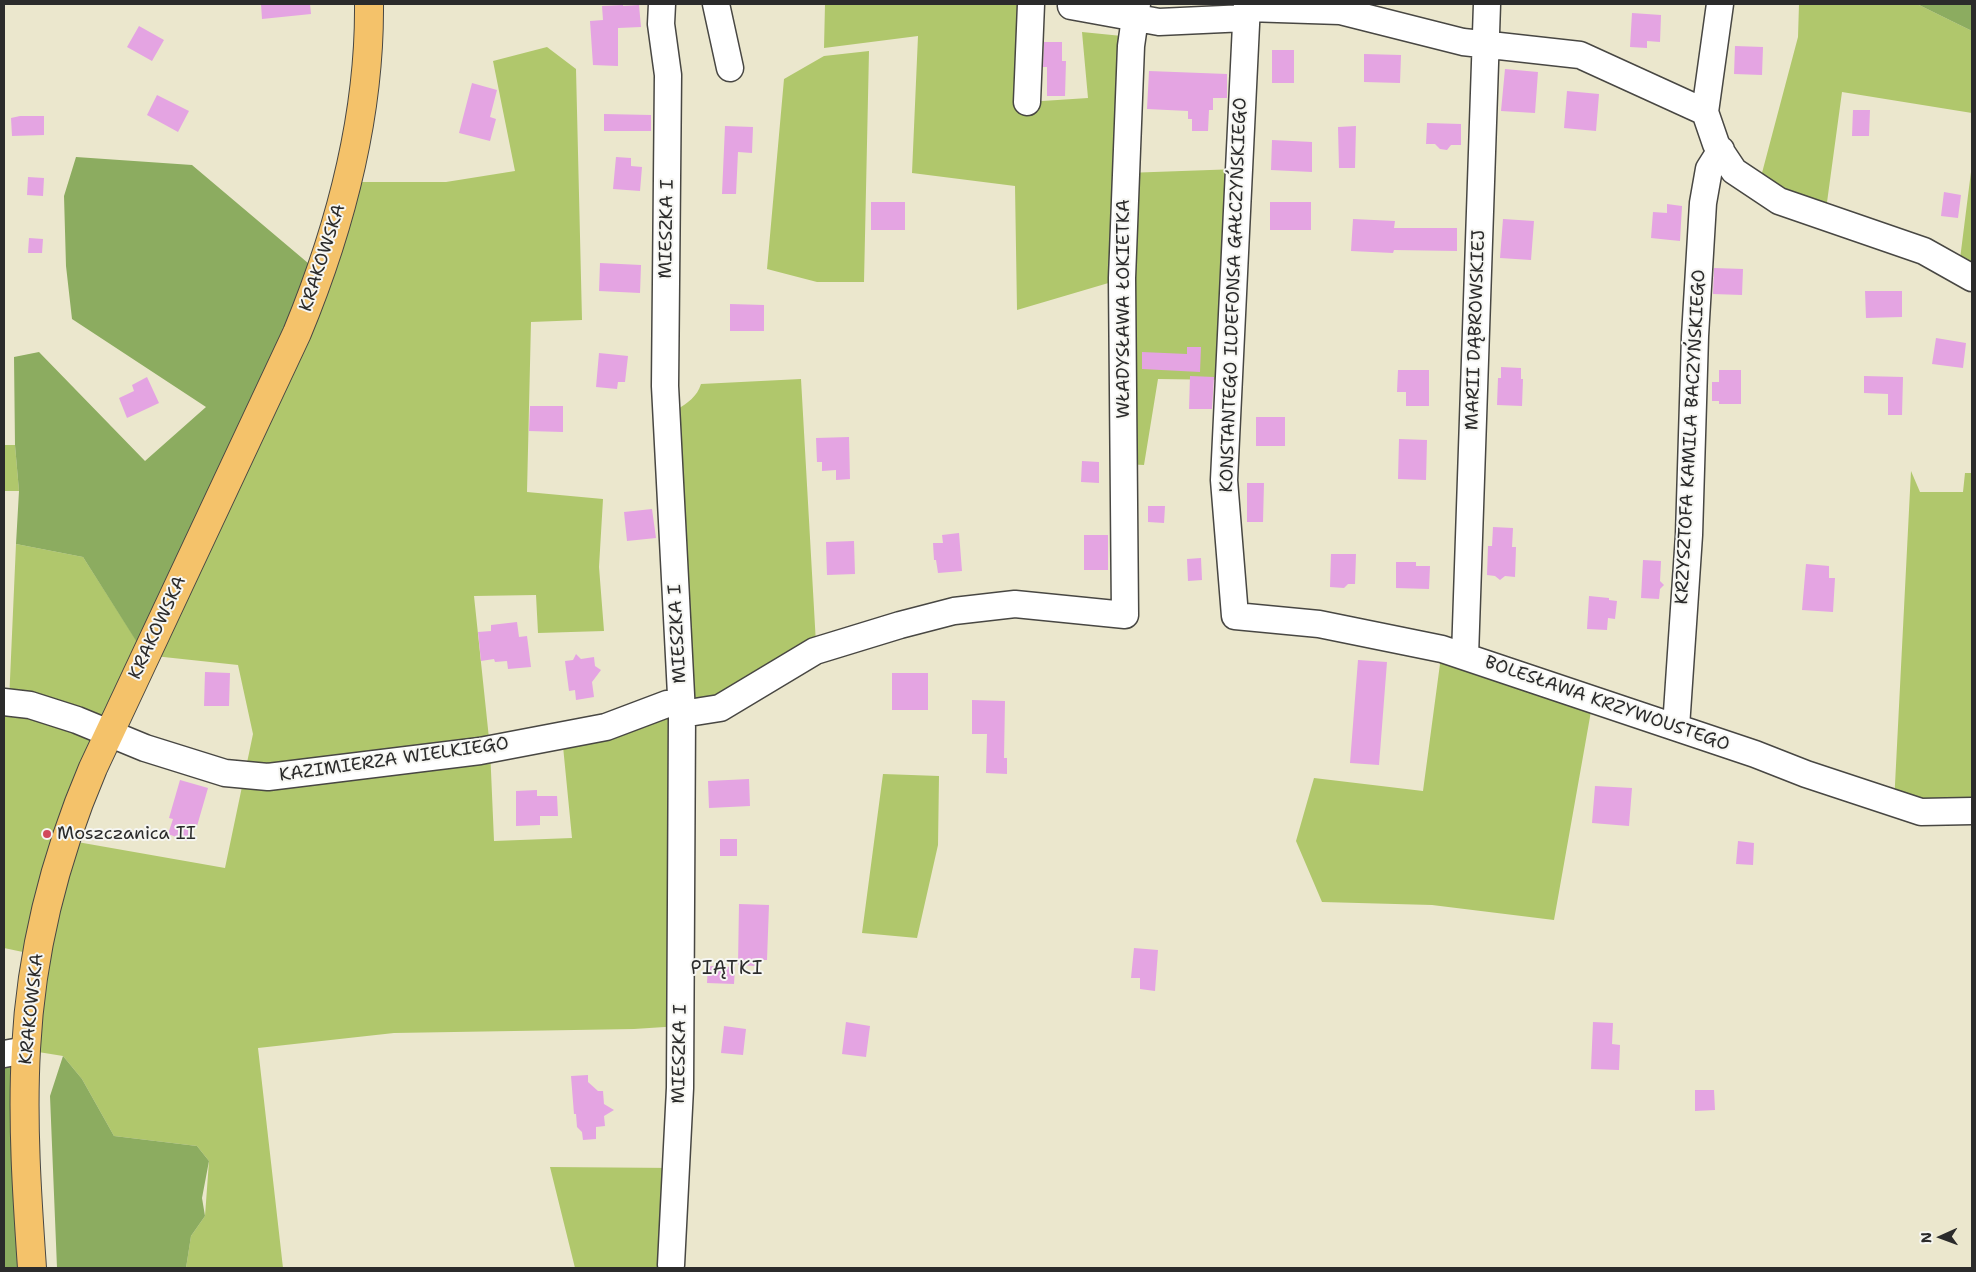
<!DOCTYPE html>
<html>
<head>
<meta charset="utf-8">
<style>
  body { margin:0 }
  #map { position:relative; width:1976px; height:1272px; overflow:hidden; background:#ebe7cd; font-family:"Shantell Sans",sans-serif }
  canvas { display:block }
  .frame { position:absolute; inset:0; border:5px solid #2b2b2b; pointer-events:none }
  .north { position:absolute; left:1916px; top:1212px; width:50px; height:50px; -webkit-text-stroke:4px #f6f6f2; paint-order:stroke; rotate:268deg; font-size:14px; font-weight:700; line-height:20px; text-align:center; color:#2b2b2b }
  .north::after { content:''; display:block; margin:auto; width:18px; height:22px; background:#2b2b2b; clip-path:polygon(50% 0,100% 100%,50% 72%,0 100%) }
</style>
</head>
<body>
<div id="map">
<canvas width="1976" height="1272"></canvas>
<div class="frame"></div>
<div class="north">N</div>
</div>
<script>
const ctx = document.querySelector('canvas').getContext('2d');
ctx.lineJoin = 'round';
function fill(path, color) { ctx.fillStyle = color; ctx.fill(path, 'evenodd'); }
function trace(path, color, width, dash) { ctx.strokeStyle = color; ctx.lineWidth = width; ctx.lineCap = dash ? 'butt' : 'round'; ctx.setLineDash(dash || []); ctx.stroke(path); }
function label(font, color, halo, rows, align = 'center') {
  ctx.font = font + ' "Shantell Sans",sans-serif'; ctx.lineWidth = 4; ctx.setLineDash([]); ctx.textBaseline = 'middle'; ctx.strokeStyle = halo; ctx.fillStyle = color; for (const [text, x, y, turn = 0] of rows) {
    ctx.save(); ctx.translate(x, y); ctx.rotate((+turn || 0) * Math.PI / 180); ctx.textAlign = isNaN(turn) ? turn : align; if (halo) ctx.strokeText(text, 0, 0); ctx.fillText(text, 0, 0); ctx.restore();
  }
}
const green = new Path2D(`
  M825,4h206l-4,98 61,-4 -6,-66 50,5 -6,136 112,-4 -9,211 -71,-1 -14,86 -20,-1 -2,-185 -105,31 -2,-124 -103,-13 6,-137 -94,12z
  M1799,4h118l55,27v82l-130,-21 -17,125 -67,-29 40,-151z
  M547,47l29,22 6,251 -51,2 -4,170 76,7 -4,68 5,64 -66,2 -2,-38 -62,1 16,152 4,93 78,-3 -10,-102 120,-22 -2,312 -46,3 -240,4 -136,15 25,220h-97l5,-32 14,-20 4,-55 -12,-15 -83,-10 -32,-57 -19,-23 -37,-6 11,-95 -33,-7v-246h5l7,-158 67,13 62,97 202,-472h99l69,-11 -22,-110zM145,655l93,10 15,69 -28,134 -159,-28z
  M869,51l-5,231h-47l-50,-13 17,-190 40,-23z
  M1972,164v101l-12,-6z
  M801,379l15,265 -82,52 -34,3 -10,-4 -13,-285c11,-8 20,-13 24,-26z
  M4,445h11l4,46h-15z
  M1911,471l9,21h43l2,-19h7v338l-78,-7z
  M1442,649l151,51 -39,220 -122,-15 -110,-3 -26,-61 18,-63 109,13z
  M883,774l56,2 -1,69 -21,93 -55,-5z
  M550,1167l126,1 3,100h-104z`);
const forest = new Path2D(`
  M1917,4h55v27z
  M76,157l116,8 129,109 -176,381 -62,-98 -67,-13 3,-53 -4,-46 -1,-88 25,-5 106,109 61,-54 -134,-88 -6,-53 -2,-70z
  M26,1050l6,218h-28v-214z
  M63,1056l19,23 32,57 83,10 12,15 -7,37 3,18 -14,20 -5,32h-129l-7,-172z`);
const building = new Path2D(`
  M261,4h49l1,10 -49,5z
  M623,5v1l16,-1 2,22 -23,1v38l-25,-1 -3,-44 13,-1 -1,-14z
  M1632,13l29,2 -1,27 -13,-1v7l-17,-1z
  M139,26l25,14 -12,21 -25,-14z
  M1044,42h18v19h4l-1,35h-18v-29h-4z
  M1735,46l28,1 -1,28 -28,-1z
  M1272,50h22v33h-22z
  M1364,54l37,1 -1,28 -36,-1z
  M1505,69l33,3 -3,41 -34,-2z
  M1149,71l78,3v24h-14v12h-4l-1,21h-16v-12h-4v-8l-41,-2z
  M472,83l25,7 -7,27 6,2 -6,22 -31,-8z
  M1567,91l32,3 -3,37 -32,-3z
  M157,95l32,16 -11,21 -31,-17z
  M1853,110h17l-1,26h-17z
  M604,114l47,1v16h-47z
  M20,116h24v19l-32,1 -1,-18z
  M1427,123l34,1v21h-10l-4,5 -7,-1 -5,-5h-9z
  M725,126l28,1 -1,26 -14,-1 -2,42h-14z
  M1356,126l-1,42h-16l-1,-41z
  M1272,140l40,2v30l-41,-2z
  M616,157l15,1v8l11,1 -2,24 -27,-2z
  M28,177l16,1 -1,18 -16,-1z
  M1944,192l17,3 -3,23 -17,-2z
  M871,202h34v28h-34z
  M1270,202h41v28h-41z
  M1667,204l15,2 -2,35 -29,-3 2,-26 14,1z
  M1353,219l42,2 -1,7h63v23l-63,-1 -1,3 -42,-2z
  M1503,219l31,2 -3,39 -31,-2z
  M29,238l14,1 -1,14h-14z
  M600,263l41,2 -1,28 -41,-2z
  M1714,268l29,1 -1,26 -29,-1z
  M1865,291h37v26l-36,1z
  M730,304l34,1v26h-34z
  M1936,338l30,5 -3,25 -31,-4z
  M1187,347h14l-1,25 -58,-3v-17l45,2z
  M599,353l29,3 -3,26h-7l-1,7 -21,-2z
  M1501,367l20,1v11h2l-1,27 -25,-1 1,-27h3z
  M1398,370h31v36h-23v-14h-9z
  M1719,370h22v34h-22v-3h-7v-19h7z
  M1190,376l24,1 -2,32h-23z
  M1864,376l39,1 -1,38h-14v-21l-24,-1z
  M147,377l12,26 -32,15 -8,-20 15,-7 -2,-6z
  M530,406h33v26l-34,-1z
  M1256,417h29v29h-29z
  M849,437l1,42 -14,1v-10l-14,1v-9h-5l-1,-24z
  M1399,439l28,1 -1,40 -28,-1z
  M1082,461l17,1v21l-18,-1z
  M1247,483h17l-1,39h-16z
  M1148,506h17l-1,17 -16,-1z
  M652,509l4,29 -29,3 -3,-29z
  M1493,527l20,1 -1,19h4l-1,30 -10,-1 -5,4 -5,-4 -8,-1 1,-29h4z
  M959,533l3,38 -24,2 -2,-13h-2l-1,-17h10l-1,-8z
  M1084,535h24v35h-24z
  M854,541l1,33 -28,1 -1,-33z
  M1331,554h25l-1,30h-7l-4,4 -14,-1z
  M1201,558l1,22 -14,1 -1,-22z
  M1643,560l18,1 -1,20 4,4 -4,4 -1,10 -18,-1z
  M1396,562h20v4h14l-1,23 -33,-1z
  M1806,564l23,2v12h6l-2,34 -31,-2z
  M1589,596l20,2v2l8,1 -2,18 -7,-1 -1,12 -20,-1z
  M517,622l2,15 8,-1 4,31 -23,2 -1,-8 -12,1 -1,-3 -13,2 -3,-29 13,-1v-6z
  M576,654l5,5 13,-2 1,9 6,4 -9,12 2,15 -18,3 -1,-10 -6,1 -4,-30 8,-1z
  M1358,660l29,2 -8,103 -29,-2z
  M205,672l25,1 -1,33h-25z
  M892,673h36v37h-36z
  M972,700l33,1 -1,57h3v16l-21,-1 1,-39h-15z
  M749,779l1,27 -41,2 -1,-27z
  M180,780l28,8 -11,38 -5,-2 -5,17 -19,-7 5,-15 -4,-1z
  M1595,786l37,2 -3,38 -37,-3z
  M537,790v6h20l1,20h-18v9l-24,1v-35z
  M720,839h17v17h-17z
  M1738,841l16,2 -1,22 -17,-1z
  M739,904l30,1 -2,55h-12v6l-17,-1z
  M1134,948l24,2 -3,41 -15,-2v-11h-9z
  M708,966l27,1 -1,17 -27,-1z
  M846,1022l24,4 -4,31 -24,-3z
  M1593,1022l20,1 -1,21 8,1 -1,25 -28,-1z
  M724,1026l22,3 -3,26 -22,-2z
  M588,1075v7l10,9h5l1,13 10,6 -10,6 1,10 -9,1v12l-13,1 -1,-8 -5,-5 -1,-13h-2l-3,-38z
  M1695,1090h19l1,20 -20,1z`);
const minor = new Path2D(`
  M662,4l-1,20 7,51 -3,311 17,328 -2,374 -9,177
  M716,4l14,64
  M1247,4l-23,476 11,136 84,8 123,25 313,105 51,20 115,38 51,-1
  M1720,4l-15,108 11,32 18,27 45,30 145,50 48,27
  M1071,6l88,16 87,-4
  M1247,8l93,3 123,31 117,13 125,57
  M1027,102l4,-98
  M1465,656l22,-652
  M4,702l26,3 47,15 68,28 80,25 43,4 212,-26 126,-24 61,-23 14,-1
  M682,714l38,-6 95,-57 85,-26 54,-14 61,-7 110,11 -3,-337 9,-232 6,-42
  M1676,727l13,-192 6,-199 8,-133 6,-34 12,-19
  M4,1054l22,-4`);
const major = new Path2D(`
  M32,1268c-5,-72 -10,-146 -6,-219 5,-97 29,-192 67,-281l204,-435c43,-104 73,-216 72,-329`);
const markers = [
  [47,834,5,"#d1495b"]
];
const streetNames = [
  ["MIESZKA I",667,229,-89],
  ["KRAKOWSKA",323,258,-72],
  ["KONSTANTEGO ILDEFONSA GAŁCZYŃSKIEGO",1234,295,-88],
  ["WŁADYSŁAWA ŁOKIETKA",1124,309,-90],
  ["MARII DĄBROWSKIEJ",1476,330,-88],
  ["KRZYSZTOFA KAMILA BACZYŃSKIEGO",1691,437,-87],
  ["KRAKOWSKA",158,628,-65],
  ["MIESZKA I",678,634,-93],
  ["BOLESŁAWA KRZYWOUSTEGO",1607,704,19],
  ["KAZIMIERZA WIELKIEGO",394,760,-8],
  ["KRAKOWSKA",32,1009,-84],
  ["MIESZKA I",680,1054,-89]
];
const poiNames = [
  ["Moszczanica II",57,834]
];
const neighbourhoodNames = [
  ["PIĄTKI",727,969]
];
fill(green, '#b0c76c');
fill(forest, '#8cac60');
fill(building, '#e4a4e2');
trace(minor, '#484743', 29);
trace(major, '#484743', 30);
trace(minor, '#fff', 26);
trace(major, '#f4c26a', 28);
for (const [x, y, r, color] of markers) { const dot = new Path2D(); dot.arc(x, y, r, 0, 2 * Math.PI); ctx.fillStyle = color; ctx.fill(dot); trace(dot, '#f6f6f2', 2); }
label('18px', '#2b2b2b', '#f6f6f2', streetNames);
label('18px', '#2b2b2b', '#f6f6f2', poiNames, 'left');
ctx.letterSpacing = '1px';
label('19px', '#2b2b2b', '#f6f6f2', neighbourhoodNames);
ctx.letterSpacing = '0px';
</script>
</body>
</html>
